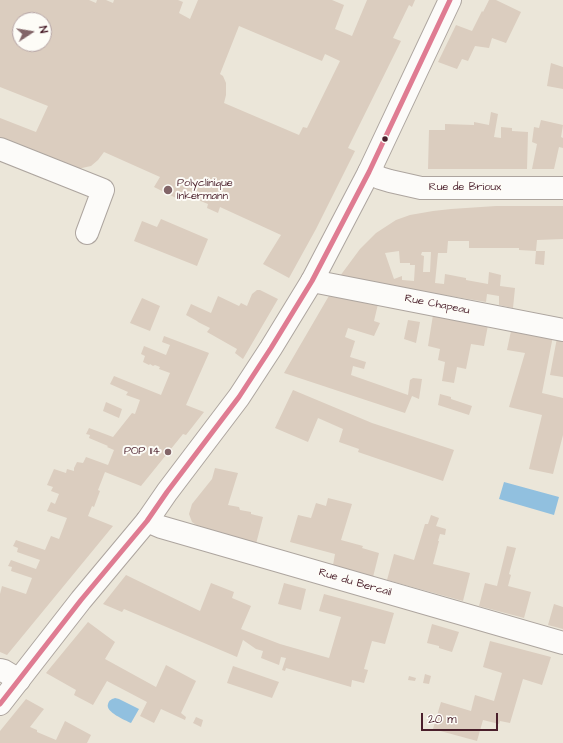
<!DOCTYPE html>
<html>
<head>
<meta charset="utf-8">
<style>
  body { margin:0 }
  #map { position:relative; width:563px; height:743px; overflow:hidden; background:#ebe6d9; font-family:"Architects Daughter",sans-serif }
  canvas { display:block }
  .north { position:absolute; left:12px; top:12px; width:40px; height:40px; box-sizing:border-box; background:#fdfcf7; border:1px solid #b5a4a5; border-radius:50%; rotate:78deg; font-size:11px; font-weight:700; line-height:16px; text-align:center; color:#4a1f2b }
  .north::after { content:''; display:block; margin:auto; width:14px; height:18px; background:#826568; clip-path:polygon(50% 0,100% 100%,50% 72%,0 100%) }
  .scale { position:absolute; left:421px; top:713px; width:77px; height:18px; box-sizing:border-box; border:2px solid #4a1f2b; border-top:0; padding-left:5px; font-size:12px; line-height:14px; white-space:nowrap; color:#4a1f2b; -webkit-text-stroke:3px #fdfcf7; paint-order:stroke }
</style>
</head>
<body>
<div id="map">
<canvas width="563" height="743"></canvas>
<div class="north">N</div>
<div class="scale">20 m</div>
</div>
<script>
const ctx = document.querySelector('canvas').getContext('2d');
ctx.lineJoin = 'round';
function fill(path, color) { ctx.fillStyle = color; ctx.fill(path, 'evenodd'); }
function trace(path, color, width, dash) { ctx.strokeStyle = color; ctx.lineWidth = width; ctx.lineCap = dash ? 'butt' : 'round'; ctx.setLineDash(dash || []); ctx.stroke(path); }
function label(font, color, halo, rows, align = 'center') {
  ctx.font = font + ' "Architects Daughter",sans-serif'; ctx.lineWidth = 4; ctx.setLineDash([]); ctx.textBaseline = 'middle'; ctx.strokeStyle = halo; ctx.fillStyle = color; for (const [text, x, y, turn = 0] of rows) {
    ctx.save(); ctx.translate(x, y); ctx.rotate((+turn || 0) * Math.PI / 180); ctx.textAlign = isNaN(turn) ? turn : align; if (halo) ctx.strokeText(text, 0, 0); ctx.fillText(text, 0, 0); ctx.restore();
  }
}
const water = new Path2D(`
  M504,482l55,15 -5,18 -55,-16z
  M115,698l4,1 20,10 -8,14c-6,-3 -26,-11 -23,-19 1,-4 4,-5 7,-6z`);
const building = new Path2D(`
  M0,0h89l7,3 1,-3h9l7,3 1,-3h64l5,2 -4,11 11,6 8,-19h134l12,5 -9,24 17,7 15,-36h48l-3,7 -3,-2 -16,33 8,3 -53,107 7,3 -39,78 -27,49 -26,-14 18,-29 -61,-28 -2,6 -11,-5 1,-4 -25,-10 -1,7 -28,-14 6,-10 -56,-25 -6,8 -7,6 -18,4 -73,-28v-24l36,14 12,-26 -48,-19zM20,20h24v24h-24zM239,26l83,35 3,-7 15,7 -33,67 -4,-1 -4,8 -75,-32 2,-8v-12l-3,-7 -3,-2z
  M489,0h7l25,12 -15,31 -14,-5 -3,10 -14,-2 -7,15 -6,-2 -5,10 -19,-7 18,-37 16,6 10,-20 1,1z
  M551,63l12,4v22l-16,-3z
  M491,112l7,2 -4,23 7,1v-11l11,1v3l16,1 -1,37h-99l1,-39h16v-6l29,1v-3l15,3z
  M541,120l22,5 -2,12 2,1v10l-4,-1 -5,22h-22l5,-25 -5,-2 2,-15 5,1z
  M496,206h67v33l-26,1 -1,11 -17,-1v-2h-50v-7h-21l-1,12h-9l-3,30 9,1 1,-10 21,4v2l22,4 1,-12 12,3 -1,11 15,2 -2,20 -14,-3v-9l-12,-2 -1,8 -42,-7 -5,2 -99,-21 20,-27 16,-16 20,-13 14,-5 23,-4 18,-2zM399,251l1,12h10v2h5l-1,16 -12,-1v-4l-8,3 -9,-26zM422,252h9l-1,20h-7l1,-16 -3,-1z
  M161,219l47,20 -11,27 -63,-25 8,-20 15,6z
  M536,251h9l-1,14 -9,-1z
  M257,290h3l18,9 -35,60 -8,-6 2,-4 -30,-17 3,-4 -12,-6 -1,-1 -11,-6 5,-11 20,9 7,-17 21,10 2,-3 6,3 5,-12z
  M330,294l48,10 -4,17 6,2 -6,13 -26,-8 -3,9 10,4 -5,16 16,5 -2,7 -11,-3 -2,9 57,20 2,-15 3,-2 9,1 -3,20 -7,-3 -7,17 -121,-40z
  M142,298l18,8 -10,25 -20,-8z
  M433,315l55,10 -4,21 -13,-2 -5,25 -9,-2 -3,16 -12,-2 3,-19 -7,-2 2,-11 -12,-3z
  M408,320l12,2 -4,21 -12,-4z
  M529,330l24,6 -11,57 21,5v37l-10,39 -24,-5 13,-54 -33,-8 16,-54 -18,-3 4,-19 18,4z
  M164,336l45,17 -23,52 18,7 -18,23 -3,-1 -42,52 -36,-14 -7,18 2,1 -6,16 -2,-1 -4,10 25,10 -106,129 -7,-3v-58l2,-8 24,8 6,-16 -21,-7 1,-4 -4,-1 3,-6 25,9 4,-9 -23,-8 1,-4 -5,-2 3,-6 29,10 6,-14 8,3 8,-21 -20,-7 4,-9 4,2 4,-10 -8,-3 2,-4 -6,-2 7,-16 12,4 1,-4 7,2v-3l3,-6 6,1 3,-6 22,8 6,-15 -7,-3 1,-1 -19,-8 1,-3 -4,-1 3,-6 24,9 19,-24 3,1 5,-14 -14,-5 2,-3 -18,-8 4,-8 47,19 9,-22 -11,-4 1,-2 -5,-2 -2,1 -3,-2 -1,1 -6,-3 2,-6 -4,-2 3,-8 22,9 4,-10 -8,-3z
  M557,338l6,1v38l-13,-2z
  M293,390l79,33 82,27 -11,31 -85,-29 1,-3 -20,-7 4,-13 -25,-11 -10,24 -33,-14z
  M440,394l11,3v2l21,7 -3,9 -31,-10z
  M106,402l16,7 -3,9 -16,-7z
  M215,468l23,5 -10,32 11,2 1,3 11,2v2l12,3 -7,27 -54,-15 -10,-7 -3,-8 3,-10 20,-25z
  M328,498l24,6 -11,36 22,6 -1,2 17,5 -6,24 -40,-12 2,-11 -45,-12 8,-27 13,3 5,-15 10,3z
  M431,515l8,3 -3,8 10,3 -1,6 -5,-1 -2,7h1l-6,23 37,9 -7,28 -76,-21 7,-26 20,6 11,-36h3z
  M507,546l9,2 -7,26 2,1 -3,11 23,6 -7,26 -45,-12 6,-23 12,3z
  M126,575l74,36 11,-28 23,9 -2,6 19,8 -10,23 39,15 49,14 12,-41 -22,-6 5,-17 70,19 -9,31 -13,-3 -8,28 4,1 -4,13 -12,-3 -1,7 -65,-19 -1,3 -3,-1 4,-12 -5,-1 -2,8 -18,-7 2,-7 -7,-2 -13,-9 -6,17 -113,-48 -2,3 -19,-8z
  M284,583l22,6 -5,21 -23,-6z
  M554,604l9,3v22l-15,-4z
  M88,622l27,20 -10,17 51,28 10,-22 30,16 -15,32 5,4 -1,3 -24,-11 -7,14 -14,-7 7,-14 -40,-21 -14,24 -19,-10 2,-5 -30,-17z
  M432,624l27,8 -7,20 -13,-4v-2l-12,-3z
  M490,641l61,16 -9,28 -19,-6 -13,44 -10,-2 -1,3 -16,-4 -6,21 -44,-12 8,-27 30,9 4,-16 19,6 8,-28 -19,-6z
  M233,666l46,16 -7,16 -45,-15z
  M425,674l6,2 -2,8 -6,-1z
  M409,676l7,2 -1,3 -7,-1z
  M26,699l18,10 -14,18 7,3v2l19,8 9,-19 26,14 -4,8h-87v-12z
  M196,717l7,3 -2,7 -8,-4z`);
const minor = new Path2D(`
  M0,149l103,41 -16,43
  M369,172l11,6 10,3 31,7h142
  M312,281l251,49
  M147,521l14,6 402,116
  M0,670l4,1 15,9`);
const major = new Path2D(`
  M0,704l81,-104 66,-79 20,-29 72,-95 32,-49 41,-67 57,-109 81,-172`);
const bus1 = new Path2D(`
  M0,704l81,-104 66,-79 20,-29 72,-95 32,-49 41,-67 57,-109 81,-172`);
const markers = [
  [385,139,3.5,"#4a1f2b"],
  [168,190,5,"#826568"],
  [168,452,4,"#826568"]
];
const poiNames = [
  ["Polyclinique",177,184],
  ["Inkermann",177,197],
  ["POP 114",160,452,"right"]
];
const streetNames = [
  ["Rue de Brioux",465,188],
  ["Rue Chapeau",437,305,11],
  ["Rue du Bercail",355,583,16]
];
fill(water, '#91c0df');
fill(building, '#dbcdbf');
trace(minor, '#ada59f', 24);
trace(major, '#ada59f', 24);
trace(minor, '#fcfbf9', 22);
trace(major, '#fcfbf9', 22);
trace(bus1, '#df7c92', 5);
for (const [x, y, r, color] of markers) { const dot = new Path2D(); dot.arc(x, y, r, 0, 2 * Math.PI); ctx.fillStyle = color; ctx.fill(dot); trace(dot, '#fdfcf7', 1.5); }
label('11px', '#4a1f2b', '#fdfcf7', poiNames, 'left');
label('11px', '#4a1f2b', '#fdfcf7', streetNames);
</script>
</body>
</html>
